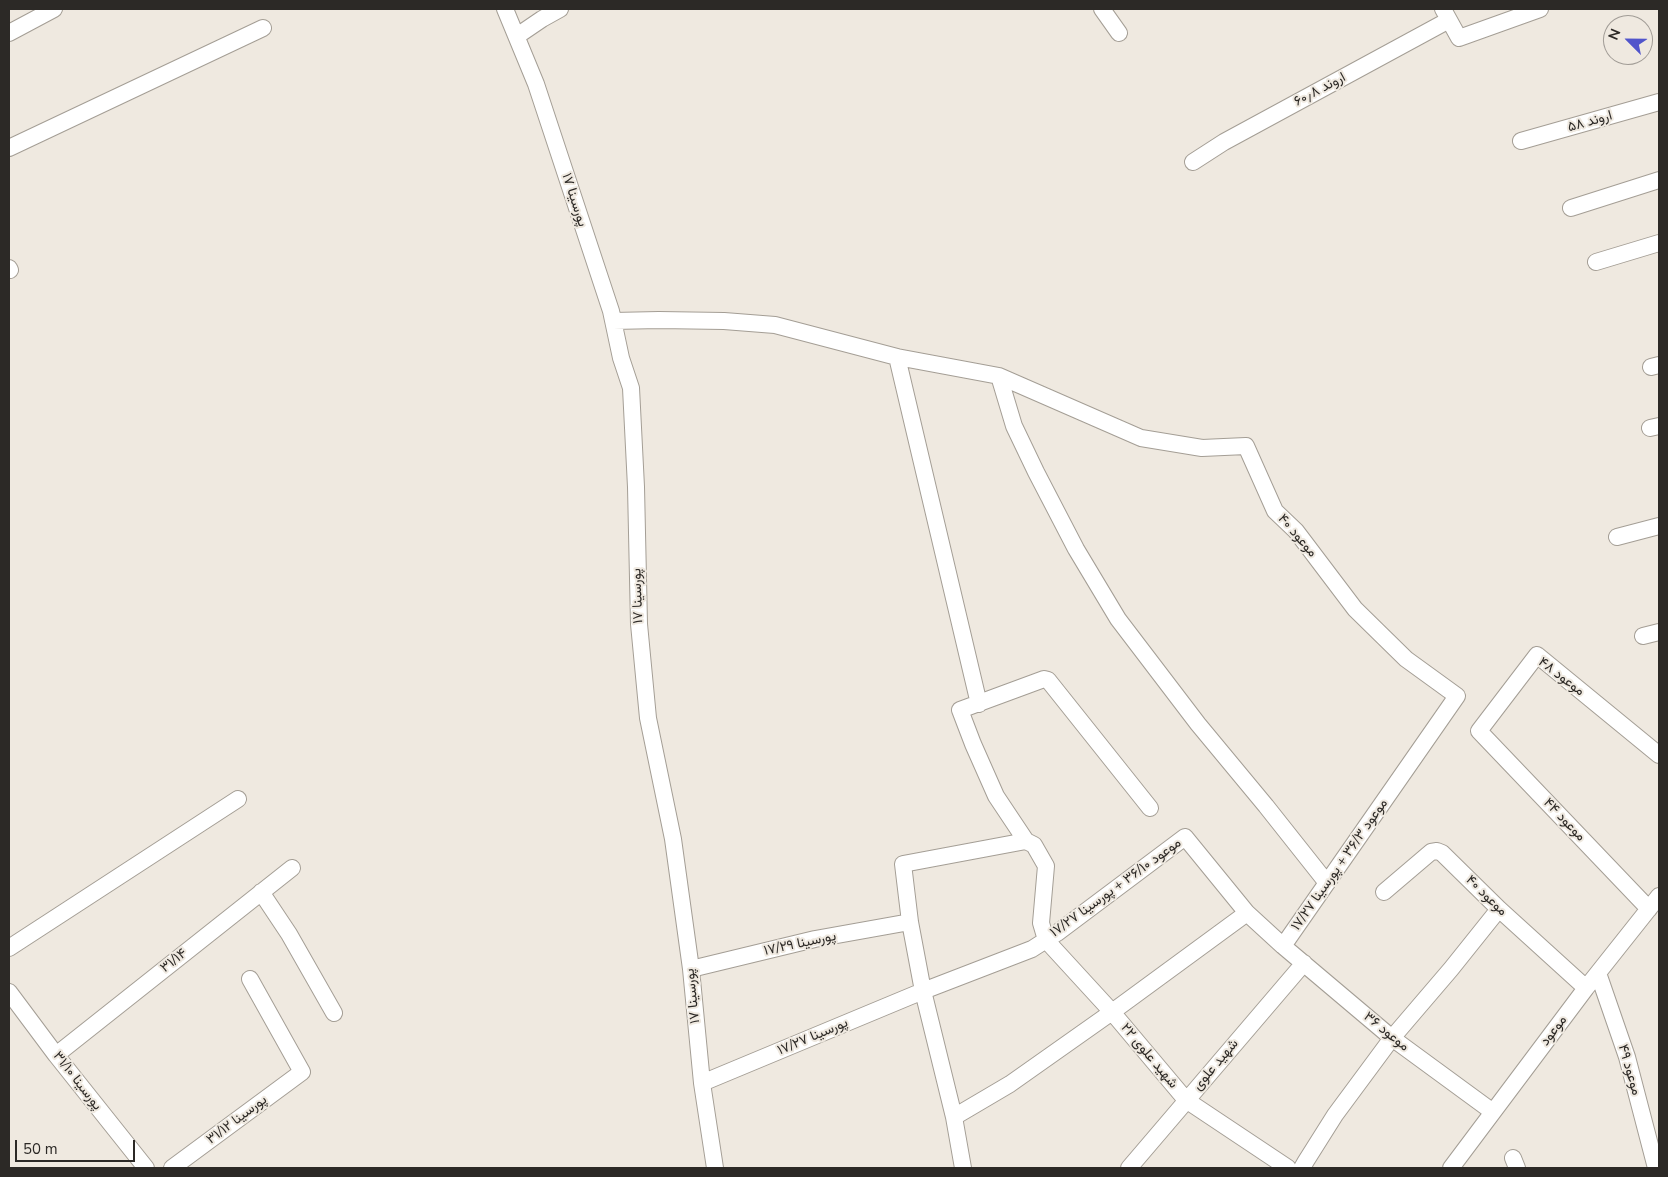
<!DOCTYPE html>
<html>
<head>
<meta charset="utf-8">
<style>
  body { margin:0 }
  #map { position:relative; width:1668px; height:1177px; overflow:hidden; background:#efe9e0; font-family:"Nunito Sans",sans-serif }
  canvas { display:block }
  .frame { position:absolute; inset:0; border:10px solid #2c2926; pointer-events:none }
  .north { position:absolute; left:1603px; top:15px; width:50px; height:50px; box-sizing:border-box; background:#efe9e0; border:1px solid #a19c96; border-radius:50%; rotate:293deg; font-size:14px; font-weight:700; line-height:20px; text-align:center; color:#2c2926 }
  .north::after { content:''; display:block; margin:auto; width:18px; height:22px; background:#5155cb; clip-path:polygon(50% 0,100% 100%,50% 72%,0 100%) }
  .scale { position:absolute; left:15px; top:1140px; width:120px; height:22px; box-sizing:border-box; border:2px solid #2c2926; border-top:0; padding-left:6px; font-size:15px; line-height:18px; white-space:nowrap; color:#2c2926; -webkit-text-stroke:4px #efe9e0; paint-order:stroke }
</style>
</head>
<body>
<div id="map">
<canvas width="1668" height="1177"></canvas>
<div class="frame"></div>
<div class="north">N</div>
<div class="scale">50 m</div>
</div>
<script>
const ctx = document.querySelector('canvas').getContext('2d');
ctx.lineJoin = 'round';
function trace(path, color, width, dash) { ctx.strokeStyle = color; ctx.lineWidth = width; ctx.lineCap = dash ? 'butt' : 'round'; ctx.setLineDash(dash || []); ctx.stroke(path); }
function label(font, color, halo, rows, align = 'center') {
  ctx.font = font + ' "Nunito Sans",Vazirmatn,sans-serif'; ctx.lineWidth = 4; ctx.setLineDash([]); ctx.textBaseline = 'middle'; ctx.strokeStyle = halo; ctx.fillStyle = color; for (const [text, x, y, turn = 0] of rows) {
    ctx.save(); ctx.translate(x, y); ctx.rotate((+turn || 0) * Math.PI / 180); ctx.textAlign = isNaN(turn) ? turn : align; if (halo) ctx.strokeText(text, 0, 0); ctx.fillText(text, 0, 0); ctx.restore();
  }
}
const minor = new Path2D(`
  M505,9l31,75 75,227 10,47 10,30 5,99 3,137 9,94 25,121 18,130 11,114 13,85
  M1102,9l17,24
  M1443,9l16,29 81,-29
  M9,33l45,-24
  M517,36l25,-17 18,-10
  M1521,141l138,-39
  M9,148l254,-120
  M1193,162l31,-20 225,-122
  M1571,208l88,-28
  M1596,262l63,-19
  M9,268l1,2
  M613,321l46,-1 65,1 51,4 122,32 102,19 142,62 61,10 44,-2 29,65 21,20 59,78 51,50 51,37 -174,250
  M897,357l82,347
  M1651,367l8,-2
  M999,376l15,50 22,46 40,77 42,70 80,105 68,82 61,77
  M1650,428l9,-2
  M1617,537l42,-11
  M1643,636l16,-4
  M1026,841l8,4 12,21 -5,57 5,17 66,72 74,88 102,68
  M261,892l28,42 45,79
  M1384,892l47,-40 6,-1 5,2 57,56 87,79
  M1649,909l-170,-178 58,-76 122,100
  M9,948l229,-149
  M691,969l124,-30 95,-17
  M1598,973l29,84 29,111
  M9,992l47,63 90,113
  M56,1055l236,-187
  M702,1083l221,-92 109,-42 25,-16 128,-96 62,76 36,33 109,92 101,74
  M954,1117l56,-33 102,-72 135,-99
  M1513,1158l4,10
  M172,1168l130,-96 -52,-93
  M963,1168l-9,-51 -31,-126 -13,-69 -7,-58 123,-23 -30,-45 -23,-52 -13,-34 84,-31 4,1 102,128
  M1129,1168l175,-205
  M1302,1168l4,-7 29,-46 57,-77 59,-69 48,-60
  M1451,1168l135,-180 73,-92`);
const streetNames = [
  ["اروند ۶۰٫۸",1320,90,-28],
  ["اروند ۵۸",1590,122,-16],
  ["پورسینا ۱۷",574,200,72],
  ["موعود ۴۰",1297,536,49],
  ["پورسینا ۱۷",638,596,-92],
  ["موعود ۴۸",1561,677,37],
  ["موعود ۴۴",1564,820,46],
  ["موعود ۳۶/۳ + پورسینا ۱۷/۲۷",1340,865,-55],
  ["موعود ۳۶/۱۰ + پورسینا ۱۷/۲۷",1116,888,-36],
  ["موعود ۴۰",1486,896,44],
  ["پورسینا ۱۷/۲۹",800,944,-12],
  ["۳۱/۱۴",174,961,-38],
  ["پورسینا ۱۷",693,996,-96],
  ["موعود",1554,1031,-53],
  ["موعود ۳۶",1386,1032,39],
  ["پورسینا ۱۷/۲۷",813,1037,-23],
  ["شهید علوی ۲۲",1149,1056,50],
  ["شهید علوی",1216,1065,-50],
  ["موعود ۴۹",1629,1070,74],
  ["پورسینا ۳۱/۱۰",77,1081,52],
  ["پورسینا ۳۱/۱۲",237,1120,-37]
];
trace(minor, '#a49e95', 18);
trace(minor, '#fff', 16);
label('14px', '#2c2926', '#efe9e0', streetNames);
</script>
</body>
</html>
